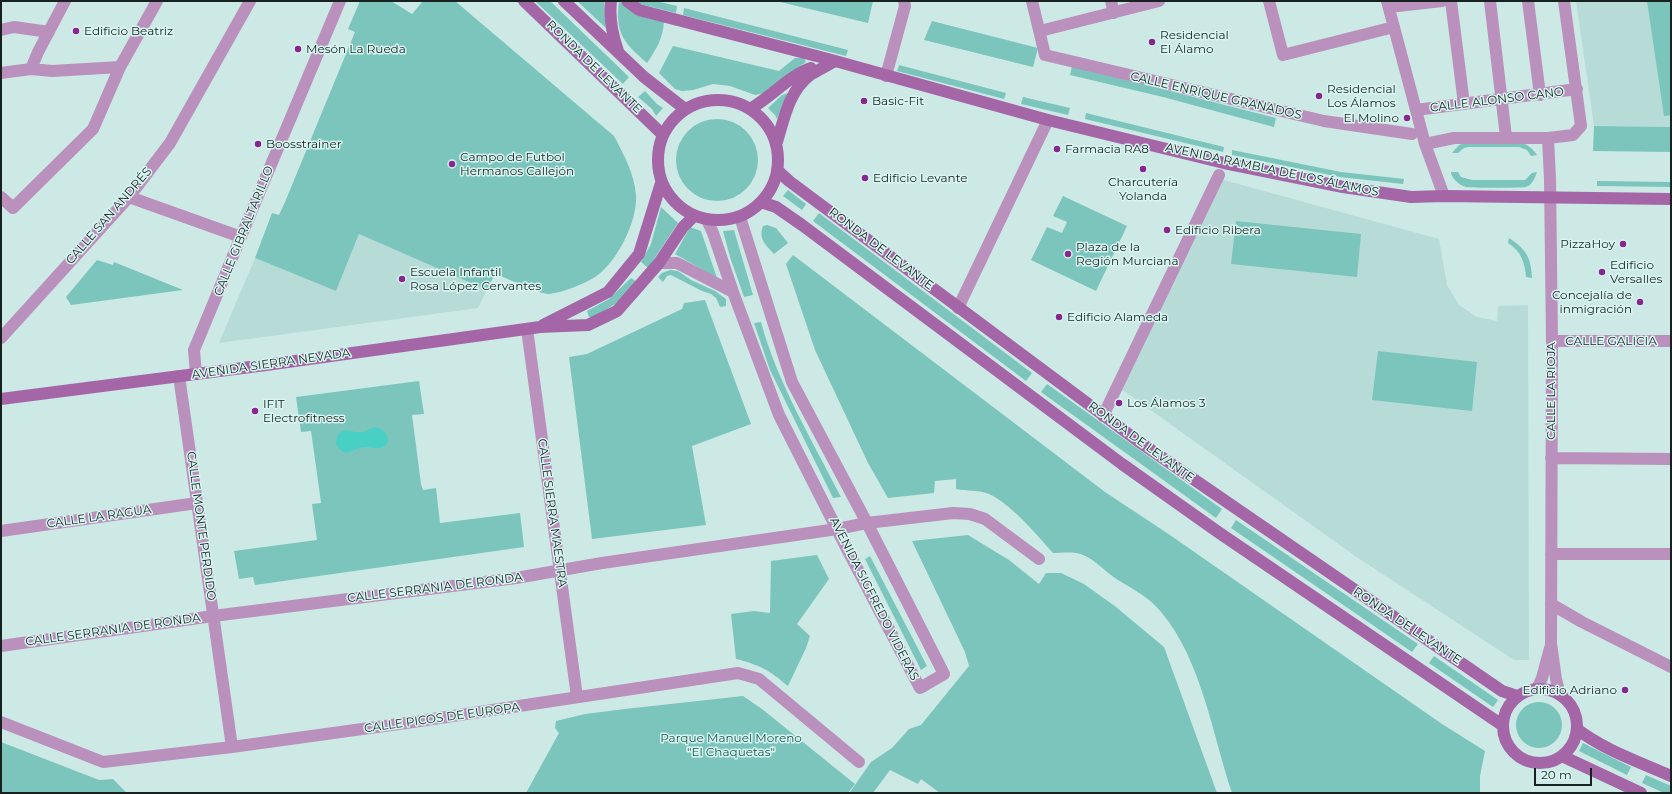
<!DOCTYPE html>
<html>
<head>
<meta charset="utf-8">
<style>
  body { margin:0 }
  #map { position:relative; width:1672px; height:794px; overflow:hidden; background:#cce9e5; font-family:Montserrat,sans-serif }
  canvas { display:block }
  .frame { position:absolute; inset:0; border:2px solid #172120; pointer-events:none }
  .scale { position:absolute; left:1534px; top:768px; width:58px; height:18px; box-sizing:border-box; border:2px solid #172120; border-top:0; padding-left:5px; font-size:12px; line-height:14px; white-space:nowrap; color:#172120; -webkit-text-stroke:3px #d9f6f2; paint-order:stroke }
</style>
</head>
<body>
<div id="map">
<canvas width="1672" height="794"></canvas>
<div class="frame"></div>
<div class="scale">20 m</div>
</div>
<script>
const ctx = document.querySelector('canvas').getContext('2d');
ctx.lineJoin = 'round';
function fill(path, color) { ctx.fillStyle = color; ctx.fill(path, 'evenodd'); }
function trace(path, color, width, dash) { ctx.strokeStyle = color; ctx.lineWidth = width; ctx.lineCap = dash ? 'butt' : 'round'; ctx.setLineDash(dash || []); ctx.stroke(path); }
function label(font, color, halo, rows, align = 'center') {
  ctx.font = font + ' Montserrat,sans-serif'; ctx.lineWidth = 3; ctx.setLineDash([]); ctx.textBaseline = 'middle'; ctx.strokeStyle = halo; ctx.fillStyle = color; for (const [text, x, y, turn = 0] of rows) {
    ctx.save(); ctx.translate(x, y); ctx.rotate((+turn || 0) * Math.PI / 180); ctx.textAlign = isNaN(turn) ? turn : align; if (halo) ctx.strokeText(text, 0, 0); ctx.fillText(text, 0, 0); ctx.restore();
  }
}
const built = new Path2D(`
  M1576,1h95v126l-77,-1z
  M1220,179l219,60 8,46 12,20 18,12 20,4 1,-15 30,-1 1,355h-15l-156,-102 -237,-169z
  M359,234l128,56 -9,18 -259,35 36,-85 81,33z`);
const green = new Path2D(`
  M360,1h31l21,13 11,-13h32l159,135c10,19 20,37 22,59 2,26 -20,69 -41,82 -13,8 -31,15 -46,17 -8,1 -44,-17 -54,-20l-8,16 -128,-56 -23,57 -81,-33 17,-45 7,2 6,-13 70,-170 -7,-3z
  M535,1h15l79,76 -6,7z
  M577,1h27l2,27z
  M619,1l4,4 41,17c-1,16 -8,28 -17,41 -24,-21 -32,-30 -28,-62z
  M636,1h20l21,5 -1,7 -36,-9z
  M776,1h97l-5,22z
  M1647,1h24v114l-7,1z
  M684,8l164,42 -2,6 -163,-41z
  M932,21l106,27 -5,19 -109,-27z
  M673,46l106,25 16,-13h9l2,4 -23,16 -17,15 -11,2 -25,-9 -17,-2 -20,6 -11,1 -7,-2 -16,-16z
  M899,65l107,28 -2,6 -107,-28z
  M1072,66l204,52 -2,9 -111,-30 -93,-22z
  M645,91l12,13 6,4 -7,8 -4,-7 -14,-12z
  M788,93l-11,26 -2,-4 -7,-7 14,-13z
  M1023,97l47,11 -2,7 -47,-11z
  M1086,113l138,34 -1,5 -138,-33z
  M676 160a41 41 0 1 1 82 0a41 41 0 1 1-82 0Z
  M1594,126l77,1v25l-78,-1z
  M1520,142c8,3 12,6 17,13l-6,1 -4,-6 -8,-3h-51l-4,1 -6,5h-6l7,-8 6,-2z
  M1232,150l109,22 63,7 -1,5 -63,-7 -108,-22z
  M1451,172h7l3,5 11,3h53l7,-7 5,-1c-2,6 -5,13 -11,15 -3,1 -57,1 -60,0 -7,-2 -15,-9 -15,-15z
  M1597,181l74,1v5l-74,-1z
  M788,190l18,14 -4,6 -19,-14z
  M1063,196l64,30 -31,65 -65,-31 16,-33 15,6 5,-11 -14,-6z
  M661,207l17,16 -30,45 -7,-6 10,-18z
  M819,213l213,160 -6,8 -213,-160z
  M1236,221l125,13 -4,43 -126,-13z
  M767,225l9,3 12,15 -14,11c-8,-9 -16,-15 -11,-28z
  M690,227l11,4 16,47 -42,-24z
  M734,230l19,65 -9,2 -14,-40 -7,-26z
  M1509,238c17,11 22,19 23,40l-6,-1c-1,-14 -5,-26 -18,-34z
  M793,255l312,237 62,41 275,191 43,27 -5,25v17h-248c-20,-60 -30,-131 -70,-180 -12,-15 -29,-24 -44,-33 -12,-7 -22,-20 -35,-25 -8,-4 -21,-2 -30,-2 -16,-18 -42,-49 -64,-59 -9,-4 -23,-3 -33,-5v-10l-21,2 -1,12 -46,5 -20,-35 -53,-113 -29,-86z
  M97,260l16,5 1,-3 69,28 -112,15 -5,-8z
  M670,270l8,1 13,9 24,11 11,8v7l-6,1 -4,-9 -5,-4 -9,-3 -31,-16 -4,1 -4,6 -5,-5 4,-4z
  M631,278l6,4 -22,22 -21,13h-5l-2,-6 22,-12z
  M705,300l46,124 -59,22 14,79 -114,14 -23,-182 18,-3 95,-45 2,-6z
  M761,322c16,60 52,120 80,175l-8,1 -63,-128 -16,-47z
  M1378,351l99,11 -5,49 -100,-11z
  M419,381l5,33 -12,1 9,69 2,6 13,-2 4,35 80,-10 4,34 -269,38 -2,-8 -14,2 -5,-28 83,-11 -5,-36 9,-1 -1,-8 -9,-64 -10,1 -5,-35z
  M1047,384l175,125 -6,9 -175,-126z
  M1236,520l182,124 -6,8 -181,-124z
  M968,535l41,25 30,24 7,-11h15l23,11 32,23 48,40 53,146h-277l-19,-14 -3,5 -28,-14 -17,23 -23,-1 21,-30 21,-14 17,-19 12,-4 48,-59 -4,-14 -53,-111z
  M817,555l12,24 -32,45 13,12 -4,12 -18,38c-19,-16 -28,-21 -52,-27l-5,-45 23,-3 16,2 1,-52z
  M870,556l57,110 -6,4 -56,-111z
  M1434,656l64,44 -5,7 -64,-44z
  M743,696l19,13 93,75 -7,9h-322l33,-60 -4,-5 1,-7 29,-7 40,-5z
  M1516 725a23 23 0 1 1 46 0a23 23 0 1 1-46 0Z
  M1,742l98,38 14,-1 14,14h-126z
  M1583,743l48,24 -4,8 -48,-24z
  M1646,775l25,11v7h-7l-22,-10z`);
const water = new Path2D(`
  M375,427c11,1 19,16 6,21 -5,1 -10,-1 -15,-1 -14,0 -20,14 -30,-3 2,-22 14,-10 27,-12 4,-1 8,-4 12,-5z`);
const street = new Path2D(`
  M1032,1l13,54 279,66 88,13
  M1111,1l3,12
  M1269,1l14,54 111,-28
  M1387,1l38,143 19,52
  M1451,1l13,103
  M1490,1l16,136
  M1528,1l12,94
  M1389,7l53,-6
  M1,30l13,-3 35,5
  M1040,31l119,-30
  M31,69l7,-17 27,-51
  M1,73l30,-4 21,2 68,-4
  M886,76l19,-70 -1,-5
  M1416,110l161,-21
  M1548,138l2,41 2,162 -1,302 5,36 4,16
  M1425,144l29,-6h94l25,-3 8,-9 -17,-125
  M1,197l12,11 80,-79 27,-62 37,-66
  M129,197l112,40
  M707,220l6,13 20,59 46,123 69,136 72,137 24,-14 -77,-151 -75,-141 -52,-165
  M659,263h18l56,29
  M958,308l90,-188
  M527,329l50,368
  M1,338l128,-141 41,-54 80,-142
  M1552,341h119
  M196,374l-2,-24 63,-152 83,-197
  M179,376l53,371
  M1103,416l116,-241
  M1551,458l120,1
  M1,531l196,-28
  M1551,554h120
  M1551,604l31,18 89,45
  M1,646l212,-30 303,-38 86,-15 235,-34 30,-6 86,-10 17,1 15,5 54,40
  M1537,689l5,-11 8,-30
  M1,722l102,40 129,-15 181,-25 325,-49 21,6 100,83`);
const secondary = new Path2D(`
  M524,1l139,134
  M564,1l80,76 41,32
  M611,1c-2,18 1,33 7,50
  M627,1l12,9 189,49 220,61 176,43 119,24 68,10 33,-1 227,3
  M658 160a60 60 0 1 1 120 0a60 60 0 1 1-120 0Z
  M750,109c20,-11 40,-34 61,-41
  M776,145c8,-25 12,-53 34,-70 8,-5 17,-9 25,-14
  M777,170l12,11 349,260 364,250 15,5
  M761,202l15,5 26,18 320,239 96,68 284,193
  M543,325l65,-33 22,-27 9,-11 22,-71
  M1,399l265,-34 274,-38 48,-2 29,-14 42,-48 24,-36 11,-11
  M1503 726a37 37 0 1 1 74 0a37 37 0 1 1-74 0Z
  M1577,729c25,20 65,34 94,47
  M1562,756l79,37`);
const markers = [
  [76,31,4,"#88268f"],
  [1152,42,4,"#88268f"],
  [298,49,4,"#88268f"],
  [1319,96,4,"#88268f"],
  [864,101,4,"#88268f"],
  [1407,118,4,"#88268f"],
  [258,144,4,"#88268f"],
  [1057,149,4,"#88268f"],
  [452,164,4,"#88268f"],
  [1143,169,4,"#88268f"],
  [865,178,4,"#88268f"],
  [1167,230,4,"#88268f"],
  [1623,244,4,"#88268f"],
  [1068,254,4,"#88268f"],
  [1602,272,4,"#88268f"],
  [402,279,4,"#88268f"],
  [1640,302,4,"#88268f"],
  [1059,317,4,"#88268f"],
  [1119,403,4,"#88268f"],
  [255,411,4,"#88268f"],
  [1625,690,4,"#88268f"]
];
const poiNames = [
  ["Edificio Beatriz",84,31],
  ["Residencial",1160,35],
  ["El Álamo",1160,49],
  ["Mesón La Rueda",306,49],
  ["Residencial",1327,89],
  ["Los Álamos",1327,103],
  ["Basic-Fit",872,101],
  ["El Molino",1399,118,"right"],
  ["Boosstrainer",266,144],
  ["Farmacia RA8",1065,149],
  ["Campo de Futbol",460,157],
  ["Hermanos Callejón",460,171],
  ["Edificio Levante",873,178],
  ["Charcutería",1143,182,"center"],
  ["Yolanda",1143,196,"center"],
  ["Edificio Ribera",1175,230],
  ["PizzaHoy",1615,244,"right"],
  ["Plaza de la",1076,247],
  ["Región Murciana",1076,261],
  ["Edificio",1610,265],
  ["Versalles",1610,279],
  ["Escuela Infantil",410,272],
  ["Rosa López Cervantes",410,286],
  ["Concejalía de",1632,295,"right"],
  ["inmigración",1632,309,"right"],
  ["Edificio Alameda",1067,317],
  ["Los Álamos 3",1127,403],
  ["IFIT",263,404],
  ["Electrofitness",263,418],
  ["Edificio Adriano",1617,690,"right"]
];
const streetNames = [
  ["RONDA DE LEVANTE",594,67,44],
  ["CALLE ENRIQUE GRANADOS",1216,96,13],
  ["CALLE ALONSO CANO",1497,100,-7],
  ["AVENIDA RAMBLA DE LOS ÁLAMOS",1272,170,12],
  ["CALLE SAN ANDRÉS",109,216,-49],
  ["CALLE GIBRALTARILLO",244,231,-68],
  ["RONDA DE LEVANTE",881,249,37],
  ["CALLE GALICIA",1611,341],
  ["AVENIDA SIERRA NEVADA",271,364,-8],
  ["CALLE LA RIOJA",1551,391,-90],
  ["RONDA DE LEVANTE",1141,442,36],
  ["CALLE SIERRA MAESTRA",552,513,82],
  ["CALLE LA RAGUA",99,517,-8],
  ["CALLE MONTE PERDIDO",201,526,82],
  ["CALLE SERRANIA DE RONDA",435,588,-7],
  ["AVENIDA SIGFREDO VIDERAS",874,599,63],
  ["RONDA DE LEVANTE",1407,626,34],
  ["CALLE SERRANIA DE RONDA",113,630,-8],
  ["CALLE PICOS DE EUROPA",442,718,-8]
];
const parkNames = [
  ["Parque Manuel Moreno",731,738],
  ["\"El Chaquetas\"",731,752]
];
fill(built, '#b7dcd7');
fill(green, '#7cc5bd');
fill(water, '#49d0c4');
trace(street, '#ba90bc', 12);
trace(secondary, '#a566a8', 12);
for (const [x, y, r, color] of markers) { const dot = new Path2D(); dot.arc(x, y, r, 0, 2 * Math.PI); ctx.fillStyle = color; ctx.fill(dot); trace(dot, '#d9f6f2', 1.5); }
label('12px', '#172120', '#d9f6f2', poiNames, 'left');
label('12px', '#172120', '#d9f6f2', streetNames);
label('12px', '#1b544e', '#d9f6f2', parkNames);
</script>
</body>
</html>
